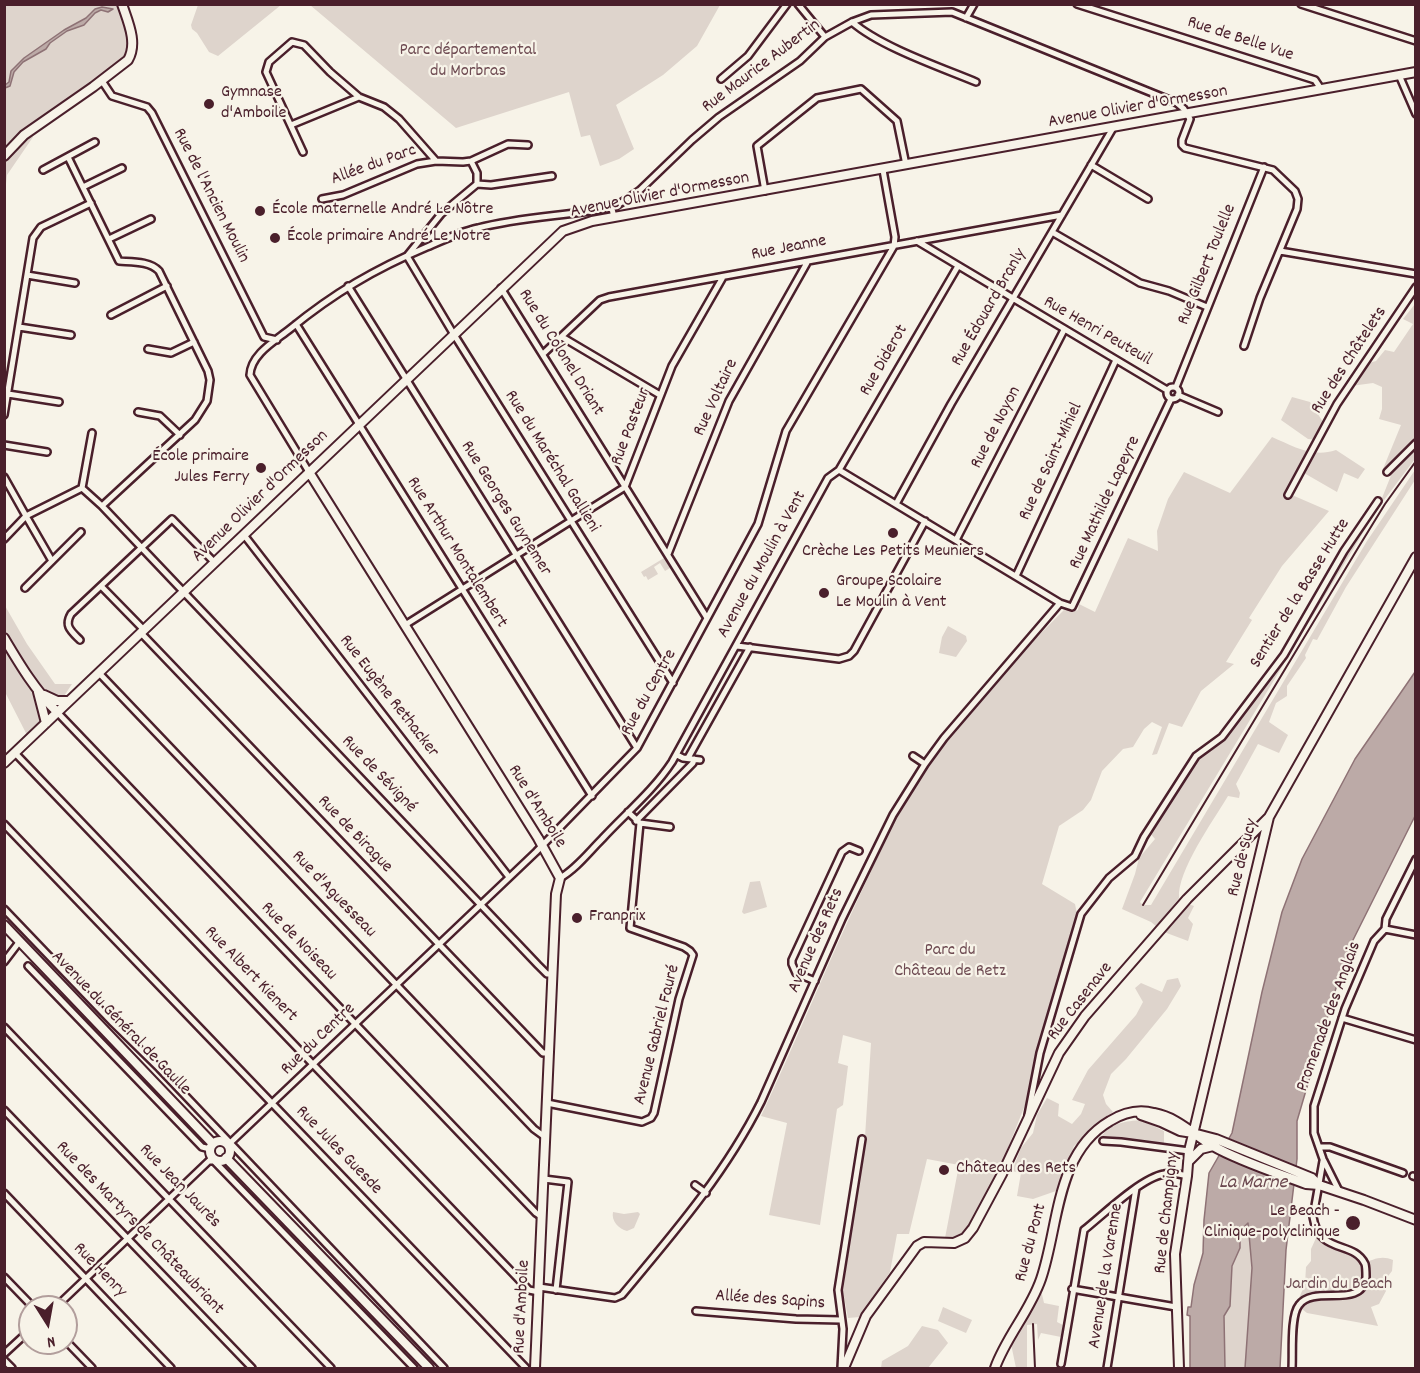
<!DOCTYPE html>
<html>
<head>
<meta charset="utf-8">
<style>
  body { margin:0 }
  #map { position:relative; width:1420px; height:1373px; overflow:hidden; background:#f7f3e8; font-family:Dekko,sans-serif }
  canvas { display:block }
  .frame { position:absolute; inset:0; border:6px solid #4a1f2b; pointer-events:none }
  .north { position:absolute; left:18px; top:1295px; width:60px; height:60px; box-sizing:border-box; background:#f7f3e8; border:2px solid #b29e9c; border-radius:50%; rotate:169deg; font-size:16px; font-weight:700; line-height:24px; text-align:center; color:#4a1f2b }
  .north::after { content:''; display:block; margin:auto; width:21px; height:27px; background:#4a1f2b; clip-path:polygon(50% 0,100% 100%,50% 72%,0 100%) }
</style>
</head>
<body>
<div id="map">
<canvas width="1420" height="1373"></canvas>
<div class="frame"></div>
<div class="north">N</div>
</div>
<script>
const ctx = document.querySelector('canvas').getContext('2d');
ctx.lineJoin = 'round';
function fill(path, color) { ctx.fillStyle = color; ctx.fill(path, 'evenodd'); }
function trace(path, color, width, dash) { ctx.strokeStyle = color; ctx.lineWidth = width; ctx.lineCap = dash ? 'butt' : 'round'; ctx.setLineDash(dash || []); ctx.stroke(path); }
function label(font, color, halo, rows, align = 'center') {
  ctx.font = font + ' Dekko,sans-serif'; ctx.lineWidth = 4.5; ctx.setLineDash([]); ctx.textBaseline = 'middle'; ctx.strokeStyle = halo; ctx.fillStyle = color; for (const [text, x, y, turn = 0] of rows) {
    ctx.save(); ctx.translate(x, y); ctx.rotate((+turn || 0) * Math.PI / 180); ctx.textAlign = isNaN(turn) ? turn : align; if (halo) ctx.strokeText(text, 0, 0); ctx.fillText(text, 0, 0); ctx.restore();
  }
}
const green = new Path2D(`
  M5,5h117l9,49 -101,77 3,6 -26,38 -2,18v-105l6,-4 3,-12 9,-10 23,-13 4,-6 17,-12 17,-6 11,-12 14,-5 -7,-1 -11,5 -5,6 -22,12 -40,28 -11,10 -4,14 -4,3z
  M198,5v-1l83,1 -63,51 -9,-4 -12,-19 -5,-4 -1,-4z
  M310,5h410l-23,41 -34,29 -47,30 18,44 -15,10 -19,7 -10,-31 -9,2 -12,-45 -113,36z
  M1415,304v155l-37,49 -238,394 3,3h8l216,-364 48,-71v10l-69,107 -29,53 -4,-1 -8,16 1,3 -19,28v10l-11,7 -7,19 19,13 -9,18 -21,-9 -22,40 4,9 -1,5 -11,-2c-15,25 -51,75 -49,102l-22,29 -6,-5 -29,-13 13,-35 4,-16 16,-19 -5,-6 24,-39 13,-15 11,-21 27,-21 41,-56 17,-20 32,-53 9,-20 54,-80 14,-35 -9,-4 18,-44 -22,-6 3,-10v-22l-9,-4 -22,3 18,-23 7,-2 9,-11 9,2 19,-28 -10,-5z
  M1292,397l18,5 15,23 -8,15 -9,-1 -27,-19z
  M1272,437c21,9 40,21 64,13l29,19 -7,10 -14,-6 -7,19 -40,-23 -12,23 44,19 -47,55 -33,52 3,2 -26,42 8,2 -33,27 -19,36 -13,-4 -12,31 -5,1 10,-28 -10,-5 -8,7 -11,18 -10,2 -21,22 -11,29 -8,10 -24,16 -17,58 33,20 2,10 -46,176 -27,68 -36,71 -9,9h-14l14,-73 -32,-6 -18,75h-12l-7,38 -30,45 -12,1 -5,-27 22,-154 6,-94 -28,-8 -5,28 10,3 -5,39 -6,4 -17,116 -51,-10 18,-92 -26,-7c36,-77 68,-156 104,-232 15,-32 28,-65 47,-94 42,-66 97,-125 152,-180l7,2 7,-2 1,-6 16,8 33,-74 30,13 -1,-20 11,-32 16,-27 46,21z
  M664,558l6,10 -5,3 -5,-8 -6,4 4,7 -10,6 -2,-4 -2,1 -3,-5z
  M4,604l23,40 28,40h17l-26,39 -17,16 -24,-47z
  M948,626l18,10 1,5 -11,16 -17,-4 3,-16z
  M760,881l7,26 -23,7 -2,-2 8,-30z
  M1188,904l6,2 -6,12 5,6 -5,17 -24,-9z
  M1178,978l3,8 -14,23 -41,50 -15,15 -8,21 3,9 7,8 -39,34 -18,45 -23,8 -16,-3 4,-23 -9,-2 9,-23 12,-15 4,-18 10,-17 12,6 -1,12 14,8 9,-10 4,-10 -13,-4 16,-30 48,-55 7,-13 -8,-14 6,-5 21,9 5,-12z
  M1141,1120l23,11v13l-63,-6c7,-15 26,-17 40,-18z
  M613,1212l11,2 14,-2 2,2 -6,14 -7,3c-8,-2 -16,-10 -14,-19z
  M1248,1222l4,46 -7,100h-20l-1,-52 6,-10 2,-40 8,-18v-17z
  M1317,1236c14,13 34,14 46,28 10,-5 19,-9 30,-4l-1,11 -7,9 1,11 -7,13 -8,3 7,19 -71,-13 -10,-8 -3,5 11,-26 1,-17 5,-6v-12z
  M1041,1290l3,13 15,3 -2,16 6,3 -2,12 -20,-4 -3,7 -1,-16 -10,1v43h-11l-5,-24z
  M943,1307l29,13 -6,13 -28,-12z
  M922,1326l16,4 10,13 -20,25h-47l1,-7 26,-15z`);
const water = new Path2D(`
  M102,7l11,2 -5,3 -7,-2 -6,3 -11,12 -17,6 -17,12 -4,6 -23,13 -9,10 -4,14 -5,2v-3l4,-3 2,-11 13,-13 40,-28 22,-12 9,-9z
  M1415,672v144l-69,138 -49,167v38l-11,91 -6,118h-35l7,-100 -4,-45 -8,8v17l-8,18 -2,40 -6,10 1,52h-35v-52l-3,-1 1,-8h3l3,-22 9,-32 1,-33 5,-47 23,-40 30,-141 20,-80 20,-53 53,-100z`);
const pier = new Path2D(`
  M1226,1137l72,30 -3,19 -78,-32z`);
const street = new Path2D(`
  M798,4l27,33
  M1077,4l238,76 6,9
  M1301,4l115,37
  M966,18l8,-14
  M852,22c29,25 88,45 124,60
  M1399,75l17,39
  M721,79l27,-23 39,-52
  M102,81l10,15 35,11 5,6 112,224 13,3
  M291,125l68,-28
  M303,152l-37,-80 3,-10 23,-20 12,3 26,27 29,25 25,10 15,12 37,42
  M68,157l51,104c13,1 31,0 40,10l49,100 2,9 -3,21 -12,19 -93,86
  M471,161l6,12v11
  M1091,165l57,34
  M43,170l52,-28
  M552,176l-61,9 -14,-1 -36,30 -34,42 46,77 220,350
  M83,187l39,-19
  M765,191l-8,-45 60,-48 44,-9 36,32 9,44
  M322,199l21,-4 74,-31 19,-3 27,1 8,-1 37,-17 20,1
  M616,206l23,-15 53,-51 27,-23 81,-56 25,-24 27,-15 19,-7 81,-3 225,91 7,6 6,10 -8,21v5l3,3 88,22 22,21 3,8 -1,10 -37,89 -16,48
  M1052,232l88,51 29,8 38,16
  M109,239l42,-20
  M917,241l250,149
  M1280,251l136,23
  M27,275l48,8
  M348,286l289,462
  M501,288l206,330
  M111,315l56,-29
  M296,324l296,472
  M19,327l52,8
  M562,337l98,58
  M148,349l23,4 23,-11
  M543,354l57,-54 9,-3 453,-82
  M1167 393a6 6 0 1 1 12 0a6 6 0 1 1-12 0Z
  M1176,387l88,-220
  M8,394l51,8
  M1178,395l40,17
  M138,412l22,4 20,19
  M4,415l29,-177 8,-11 50,-24
  M4,445l43,7
  M839,470l221,133 12,4 99,-208
  M309,472l-59,-97c1,-21 25,-34 40,-46 44,-36 85,-60 137,-82 16,-7 33,-15 51,-19 42,-11 87,-12 130,-20l4,1 2,8
  M1387,472l29,-29
  M4,477l22,39 56,-28 20,18 436,459 9,9h5
  M82,488l10,-55
  M1288,495l49,-91 79,-117
  M896,504l55,-100 162,-276
  M244,535l265,342
  M4,539l22,-23 26,45
  M956,540l108,-210
  M668,554l61,-153 79,-140
  M1016,576l100,-216
  M101,586l43,44
  M25,588l56,-56
  M405,625l220,-138 47,-121 51,-89
  M141,633l402,420h5
  M80,640c-9,-9 -16,-14 -9,-26l101,-95 43,44
  M737,646l102,13 10,-3 5,-5 71,-130
  M99,673l435,456 11,8
  M57,712l479,501 6,4
  M15,753l514,537 10,2
  M677,755l6,3 17,2
  M913,756l12,8
  M688,758l62,-111
  M628,812l12,11 30,4
  M636,821l57,-58 1,-4
  M4,824l522,544
  M560,878c16,-9 29,-26 42,-39 23,-25 51,-48 70,-77l156,-284 11,-8 119,-204
  M4,909l109,114 46,45 285,300
  M1385,929l31,6
  M4,962l16,-21
  M28,966l174,181 8,2
  M815,981l-19,-8 -4,-9v-4l50,-108 7,-5 10,4
  M1342,1018l74,22
  M4,1027l327,341
  M547,1103l95,19 9,-4 3,-5 25,-114 14,-44 -3,-4 -6,-4 -54,-19 10,-105
  M4,1110l248,258
  M1028,1115l12,-62 41,-139 28,-36 26,-22 9,-19 52,-81 26,-19 62,-82 60,-104 34,-50
  M1103,1141l18,1 68,9
  M228,1145l308,-293 101,-104 121,-224 28,-93 108,-185 1,-9 -12,-67
  M1319,1147h11l73,26
  M209,1161h5l200,207
  M1413,1176l3,1
  M544,1179l24,3 -12,108
  M695,1185l11,8
  M1339,1191l-16,-32 -9,-26v-27l31,-97 29,-68 11,-12 1,-10 30,-60
  M4,1193l167,175
  M4,1277l29,30
  M539,1287l76,11 7,-3c51,-61 103,-121 139,-193l81,-183 51,-104 32,-51 19,-26 116,-135
  M1072,1289l104,18
  M56,1307l157,-150
  M696,1311l100,8 45,1
  M66,1341l26,27
  M4,1354l26,-24
  M4,1360l8,8
  M1061,1364l23,-134c20,-16 57,-52 80,-56 9,-2 15,0 23,2
  M841,1368l2,-39 -5,-39 24,-151
  M1107,1368l29,-180
  M1292,1368c1,-15 -2,-52 7,-63 15,-21 63,5 67,-28 0,-3 0,-10 -1,-13 -11,-24 -46,-9 -52,-47l10,-56`);
const secondary = new Path2D(`
  M4,156l20,-21 69,-48 35,-27c10,-17 0,-38 -6,-56
  M309,472l229,366 22,40 -4,16 -21,474
  M4,638c16,27 31,52 53,74
  M38,692l8,31
  M44,695l13,6h12
  M4,763l559,-532 29,-10 824,-149
  M4,925l209,219
  M1141,1115l20,7 19,9 13,2 23,6 96,39 7,7
  M210 1151a10 10 0 1 1 20 0a10 10 0 1 1-20 0Z
  M226,1158l203,210
  M1189,1161l12,-12 12,-3
  M844,1368l22,-52 51,-70 7,-4 30,1 11,-5 8,-10 29,-54 57,-121 26,-37 102,-117 81,-81
  M995,1368c11,-31 35,-57 46,-89 18,-52 14,-126 69,-158 13,-8 29,-12 44,-8 25,5 38,21 59,33 26,15 64,27 93,38l13,1 45,15 52,20
  M1179,1368l-4,-114 12,-78 2,-25 80,-334 147,-260`);
const rail = new Path2D(`
  M1143,905l215,-357 27,-44 31,-43
  M1033,1324l2,44`);
const markers = [
  [209,104,6,"#4a1f2b"],
  [260,211,6,"#4a1f2b"],
  [275,238,6,"#4a1f2b"],
  [261,468,6,"#4a1f2b"],
  [893,533,6,"#4a1f2b"],
  [824,593,6,"#4a1f2b"],
  [577,918,6,"#4a1f2b"],
  [944,1170,6,"#4a1f2b"],
  [1353,1223,8,"#4a1f2b"]
];
const streetNames = [
  ["Rue de Belle Vue",1240,40,18],
  ["Rue Maurice Aubertin",762,67,-37],
  ["Avenue Olivier d'Ormesson",1138,108,-10],
  ["Allée du Parc",374,166,-20],
  ["Rue de l'Ancien Moulin",210,196,63],
  ["Avenue Olivier d'Ormesson",660,196,-11],
  ["Rue Jeanne",789,249,-11],
  ["Rue Gilbert Toulelle",1208,265,-68],
  ["Rue Édouard Branly",990,308,-60],
  ["Rue Henri Peuteuil",1097,332,30],
  ["Rue du Colonel Driant",560,353,58],
  ["Rue Diderot",885,361,-60],
  ["Rue des Châtelets",1350,361,-57],
  ["Rue Voltaire",717,398,-65],
  ["Rue Pasteur",632,427,-69],
  ["Rue de Noyon",997,428,-63],
  ["Rue du Maréchal Gallieni",551,462,58],
  ["Rue de Saint-Mihiel",1052,462,-65],
  ["Avenue Olivier d'Ormesson",261,497,-44],
  ["Rue Mathilde Lapeyre",1106,503,-65],
  ["Rue Georges Guynemer",505,509,58],
  ["Rue Arthur Montalembert",456,553,58],
  ["Avenue du Moulin à Vent",763,565,-61],
  ["Sentier de la Basse Hutte",1301,594,-58],
  ["Rue du Centre",650,693,-61],
  ["Rue Eugène Rethacker",388,697,52],
  ["Rue de Sévigné",378,775,46],
  ["Rue d'Amboile",536,807,58],
  ["Rue de Birague",354,835,46],
  ["Rue de Sucy",1244,858,-76],
  ["Rue d'Aguesseau",333,895,46],
  ["Avenue des Rets",817,941,-66],
  ["Rue de Noiseau",298,942,46],
  ["Rue Albert Kienert",250,975,46],
  ["Rue Casenave",1081,1002,-52],
  ["Promenade des Anglais",1330,1017,-70],
  ["Avenue du Général de Gaulle",120,1024,46],
  ["Avenue Gabriel Fauré",658,1035,-76],
  ["Rue du Centre",319,1040,-44],
  ["Rue Jules Guesde",338,1151,46],
  ["Rue Jean Jaurès",179,1187,46],
  ["Rue de Champigny",1168,1213,-84],
  ["Rue des Martyrs de Châteaubriant",139,1229,46],
  ["Rue du Pont",1032,1243,-75],
  ["Rue Henry",99,1271,46],
  ["Avenue de la Varenne",1107,1276,-81],
  ["Allée des Sapins",770,1301,4],
  ["Rue d'Amboile",523,1307,-87]
];
const parkNames = [
  ["Parc départemental",468,52],
  ["du Morbras",468,73],
  ["Parc du",950,952],
  ["Château de Retz",950,973],
  ["Jardin du Beach",1339,1286]
];
const poiNames = [
  ["Gymnase",221,94],
  ["d'Amboile",221,115],
  ["École maternelle André Le Nôtre",272,211],
  ["École primaire André Le Notre",287,238],
  ["École primaire",249,458,"right"],
  ["Jules Ferry",249,479,"right"],
  ["Crèche Les Petits Meuniers",893,553,"center"],
  ["Groupe Scolaire",836,583],
  ["Le Moulin à Vent",836,604],
  ["Franprix",589,918],
  ["Château des Rets",956,1170],
  ["Le Beach -",1340,1213,"right"],
  ["Clinique-polyclinique",1340,1234,"right"]
];
const waterNames = [
  ["La Marne",1253,1184]
];
fill(green, '#ded4cc');
fill(water, '#bcaaa7');
trace(water, '#8e7275', 1.5);
fill(pier, '#f7f3e8');
trace(street, '#4a1f2b', 10);
trace(secondary, '#4a1f2b', 12);
trace(street, '#f7f3e8', 5);
trace(secondary, '#f7f3e8', 8);
trace(rail, '#4a1f2b', 2);
for (const [x, y, r, color] of markers) { const dot = new Path2D(); dot.arc(x, y, r, 0, 2 * Math.PI); ctx.fillStyle = color; ctx.fill(dot); trace(dot, '#f7f3e8', 2); }
label('18px', '#4a1f2b', '#f7f3e8', streetNames);
label('18px', '#6f4c53', '#f7f3e8', parkNames);
label('18px', '#4a1f2b', '#f7f3e8', poiNames, 'left');
label('italic 20px', '#6c4950', '#f7f3e8', waterNames);
</script>
</body>
</html>
